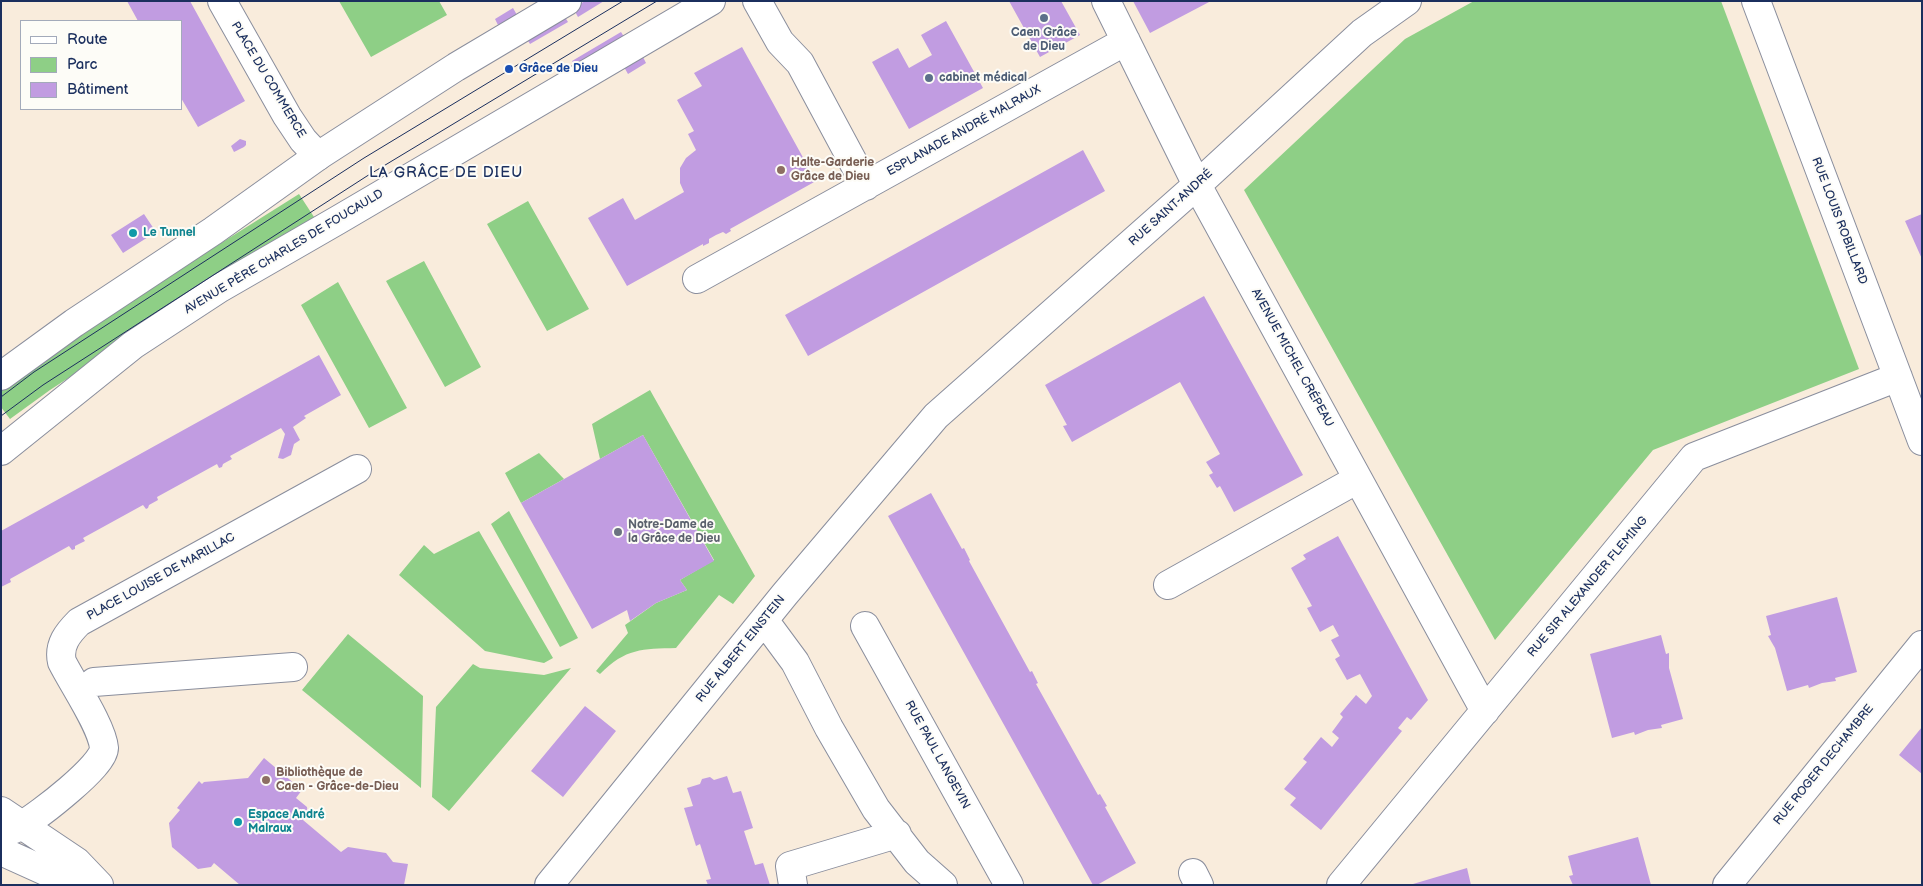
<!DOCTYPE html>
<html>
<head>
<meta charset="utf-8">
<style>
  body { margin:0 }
  #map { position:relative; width:1923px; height:886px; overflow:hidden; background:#f9ecdc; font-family:"Balsamiq Sans",sans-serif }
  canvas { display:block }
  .frame { position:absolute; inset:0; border:2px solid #1b2f5e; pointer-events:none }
  .legend { position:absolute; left:20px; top:20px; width:162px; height:90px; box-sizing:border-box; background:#fdfcf7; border:1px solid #a3aaba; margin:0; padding:6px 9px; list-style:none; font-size:15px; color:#1b2f5e }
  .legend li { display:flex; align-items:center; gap:10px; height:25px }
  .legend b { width:25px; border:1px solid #a3aaba }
</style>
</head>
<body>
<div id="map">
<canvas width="1923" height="886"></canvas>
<div class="frame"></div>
<ul class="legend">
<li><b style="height:6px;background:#fff"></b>Route</li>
<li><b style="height:14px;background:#8ecf86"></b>Parc</li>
<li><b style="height:14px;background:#c19ce1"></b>Bâtiment</li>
</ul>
</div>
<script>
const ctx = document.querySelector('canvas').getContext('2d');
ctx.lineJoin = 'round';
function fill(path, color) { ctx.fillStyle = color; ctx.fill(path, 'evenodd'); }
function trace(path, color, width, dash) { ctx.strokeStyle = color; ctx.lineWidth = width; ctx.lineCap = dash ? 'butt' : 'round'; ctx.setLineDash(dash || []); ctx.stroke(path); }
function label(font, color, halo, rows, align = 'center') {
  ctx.font = font + ' "Balsamiq Sans",sans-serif'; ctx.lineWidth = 4; ctx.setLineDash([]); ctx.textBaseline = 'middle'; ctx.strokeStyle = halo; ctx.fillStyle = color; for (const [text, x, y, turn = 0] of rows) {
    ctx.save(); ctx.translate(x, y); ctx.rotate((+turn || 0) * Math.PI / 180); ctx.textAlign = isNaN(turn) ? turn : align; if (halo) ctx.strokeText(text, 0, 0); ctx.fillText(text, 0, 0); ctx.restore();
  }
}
const green = new Path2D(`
  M339,1h100l8,14 -76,42z
  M1474,1h247l138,368 -206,81 -158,190 -251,-450 161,-151z
  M299,194l15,23 -264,173 -40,29 -9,-12v-19l163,-109z
  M528,201l61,108 -42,22 -60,-107z
  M424,261l57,106 -36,20 -59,-106z
  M338,282l69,126 -38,20 -68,-123z
  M650,390l105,186 -22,28 -14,-9 -43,53c-34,1 -50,0 -76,26l-4,-3 32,-38 -3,-8 31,-22 31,-13 -7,-10 34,-20 -71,-125 -43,24 -8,-35z
  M539,453l25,26 -43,24 -16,-30z
  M509,511l69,127 -18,9 -69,-123z
  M479,531l74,127 -9,5 -59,-12 -86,-76 25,-30 10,9z
  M348,634l75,62 -2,92 -119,-98z
  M473,664l7,4 64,7 27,-7 -122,143 -17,-14 4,-90z`);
const building = new Path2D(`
  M127,1h63l55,100 -47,26 -17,-29v-77h-43z
  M585,1h19l-26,16 -5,-9z
  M1009,1h52l19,34 -40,22z
  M1133,1h78l-61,32z
  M513,8l4,7 -19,10 -3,-6z
  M563,14l5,8 -38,22 -5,-8z
  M946,21l37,67 -74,41 -37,-67 26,-14 11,20 23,-13 -11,-20z
  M621,32l5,8 -49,29 -5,-8z
  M742,47l74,134 -86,48 1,2 -5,3 -3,-2 -7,3 -7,4v4l-6,3v-2l-76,42 -39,-68 35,-20 12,22 49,-28 -4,-9v-15l6,-10 10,-8 -8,-16 6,-3 -17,-31 25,-14 -8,-13z
  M643,57l3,6 -18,11 -4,-7z
  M240,139l6,2v4l-2,2 -10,5 -3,-6z
  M1083,150l22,41 -297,165 -23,-41z
  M144,214l12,18 -33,21 -12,-18z
  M1922,214v45l-17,-38z
  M1204,296l99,179 -69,37 -14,-26 -3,2 -8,-13 4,-2 -7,-11 14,-8 -40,-72 -108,60 -9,-16 4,-1 -22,-40z
  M319,355l22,40 -37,21 2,2 -13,9 7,13 -6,4 -3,11 -8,4 -5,-1 7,-24 -4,-6 -51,28 2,3 -9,5 -1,3 -3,1 -2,-4 -60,33 1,3 -9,5 -1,3 -2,1 -3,-4 -60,33 2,3 -10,5v3l-3,1 -3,-4 -59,33 1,3 -10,5v-56z
  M643,435l71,126 -34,19 7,10 -31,13 -26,18 -3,-11 -35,19 -71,-126z
  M931,493l31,56 2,-1 6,12 -1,1 61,111 2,-1 6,12 -2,1 62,111 2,-1 7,12 -2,1 31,56 -39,22h-4l-205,-369z
  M1338,536l90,164 -17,20 -4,-3 -9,11 4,3 -81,99 -31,-25 6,-7 -12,-9 23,-27 -4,-3 18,-22 11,10 7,-9 -7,-6 11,-15 -3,-3 16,-19 10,9 6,-8 -12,-22 -13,6 -12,-21 5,-3 -9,-16 8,-4 -6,-11 -13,7 -13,-24 5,-2 -21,-38 15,-9 -3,-4z
  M1837,597l20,75 -22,6 1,3 -14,2 -13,5 -1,-3 -21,6 -12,-43 -7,-12 3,-1 -5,-19z
  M1661,635l5,19 3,-1v15l14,51 -22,6 1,3 -14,2 -13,5 -1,-3 -22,6 -22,-84z
  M585,706l31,25 -53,66 -32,-26z
  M1922,727v47l-23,-19z
  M264,758l38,32 -6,8 11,9 1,8 -5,5 38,32 7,-5 38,6 7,9 15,2 -4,21h-164l-26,-22 -3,4 -13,2 -26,-22 -3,-24 11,-13 -3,-2 22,-27 3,3 2,-2 44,-4z
  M727,776l6,17 8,-2 12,37 -9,3 11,34 8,-2 7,22h-62l-2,-5 5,-1 -11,-35 -4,2 -12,-38 9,-2 -6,-18 13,-4 2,-5 8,-2 4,3z
  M1638,837l13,48h-78l-4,-9 4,-1 -5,-19z
  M1467,868l4,17h-58v-1z`);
const minor = new Path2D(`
  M222,1l65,115 16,24 15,16
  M757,1l23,41 20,21 66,123
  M1106,1l91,184 288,526
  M1756,1l166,440
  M697,279l429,-238
  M1168,585l190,-106
  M764,620l31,42 34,66 47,81 41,53 26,23
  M865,626l144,259
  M94,682l199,-15
  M1,834c7,-3 15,-5 21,-9 16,-9 83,-60 82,-77 -2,-22 -31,-64 -42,-86 -4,-17 6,-29 17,-40l278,-153
  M1193,873l6,12
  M549,885l236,-291 151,-178 261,-231 165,-152 45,-32
  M793,885l-3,-19 107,-32
  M1341,885l353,-428 204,-80
  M1727,885l195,-240`);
const major = new Path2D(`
  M1,376l73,-53 139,-92 105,-75 138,-89 111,-66
  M1,451l132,-106 87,-57 118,-68 373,-219
  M1,811l76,51 22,23
  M1,851l75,34`);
const tram = new Path2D(`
  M1,397l33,-25 330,-214 259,-157
  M1,416l42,-31 324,-209 290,-175`);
const markers = [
  [1044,18,5,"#5c6f8a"],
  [509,69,5,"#1a4fb4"],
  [929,78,5,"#5c6f8a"],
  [781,170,5,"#8d6e63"],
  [133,233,5,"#0f9aa8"],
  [618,532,5,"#6b7280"],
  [266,780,5,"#8d6e63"],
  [238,822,5,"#0f9aa8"]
];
const serviceNames = [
  ["Caen Grâce",1044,33],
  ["de Dieu",1044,47],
  ["cabinet médical",939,78,"left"]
];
const transitNames = [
  ["Grâce de Dieu",519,69]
];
const streetNames = [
  ["PLACE DU COMMERCE",268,80,59],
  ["ESPLANADE ANDRÉ MALRAUX",964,131,-29],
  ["RUE SAINT-ANDRÉ",1171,208,-42],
  ["RUE LOUIS ROBILLARD",1839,221,69],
  ["AVENUE PÈRE CHARLES DE FOUCAULD",284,252,-31],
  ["AVENUE MICHEL CRÉPEAU",1292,358,61],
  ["PLACE LOUISE DE MARILLAC",161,577,-29],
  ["RUE SIR ALEXANDER FLEMING",1588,587,-50],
  ["RUE ALBERT EINSTEIN",741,649,-51],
  ["RUE PAUL LANGEVIN",937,755,61],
  ["RUE ROGER DECHAMBRE",1824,765,-51]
];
const educationNames = [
  ["Halte-Garderie",791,163],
  ["Grâce de Dieu",791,177],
  ["Bibliothèque de",276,773],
  ["Caen - Grâce-de-Dieu",276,787]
];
const cultureNames = [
  ["Le Tunnel",143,233],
  ["Espace André",248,815],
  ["Malraux",248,829]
];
const worshipNames = [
  ["Notre-Dame de",628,525],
  ["la Grâce de Dieu",628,539]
];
const quarterNames = [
  ["LA GRÂCE DE DIEU",446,173]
];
fill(green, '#8ecf86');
fill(building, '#c19ce1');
trace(minor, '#8a8e9d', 30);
trace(major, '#8a8e9d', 30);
trace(minor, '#fff', 28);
trace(major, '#fff', 28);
trace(tram, '#1b2f5e', 1);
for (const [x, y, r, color] of markers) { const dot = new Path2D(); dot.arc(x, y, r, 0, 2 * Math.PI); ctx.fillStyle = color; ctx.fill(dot); trace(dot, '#fdfcf7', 2); }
label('bold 12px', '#4e5e75', '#fdfcf7', serviceNames);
label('bold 12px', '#164399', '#fdfcf7', transitNames, 'left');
label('12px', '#1b2f5e', '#fdfcf7', streetNames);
label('bold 12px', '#785e54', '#fdfcf7', educationNames, 'left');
label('bold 12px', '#0d838f', '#fdfcf7', cultureNames, 'left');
label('bold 12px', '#5b616d', '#fdfcf7', worshipNames, 'left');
ctx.letterSpacing = '1px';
label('15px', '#1b2f5e', '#fdfcf7', quarterNames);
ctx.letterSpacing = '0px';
</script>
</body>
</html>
